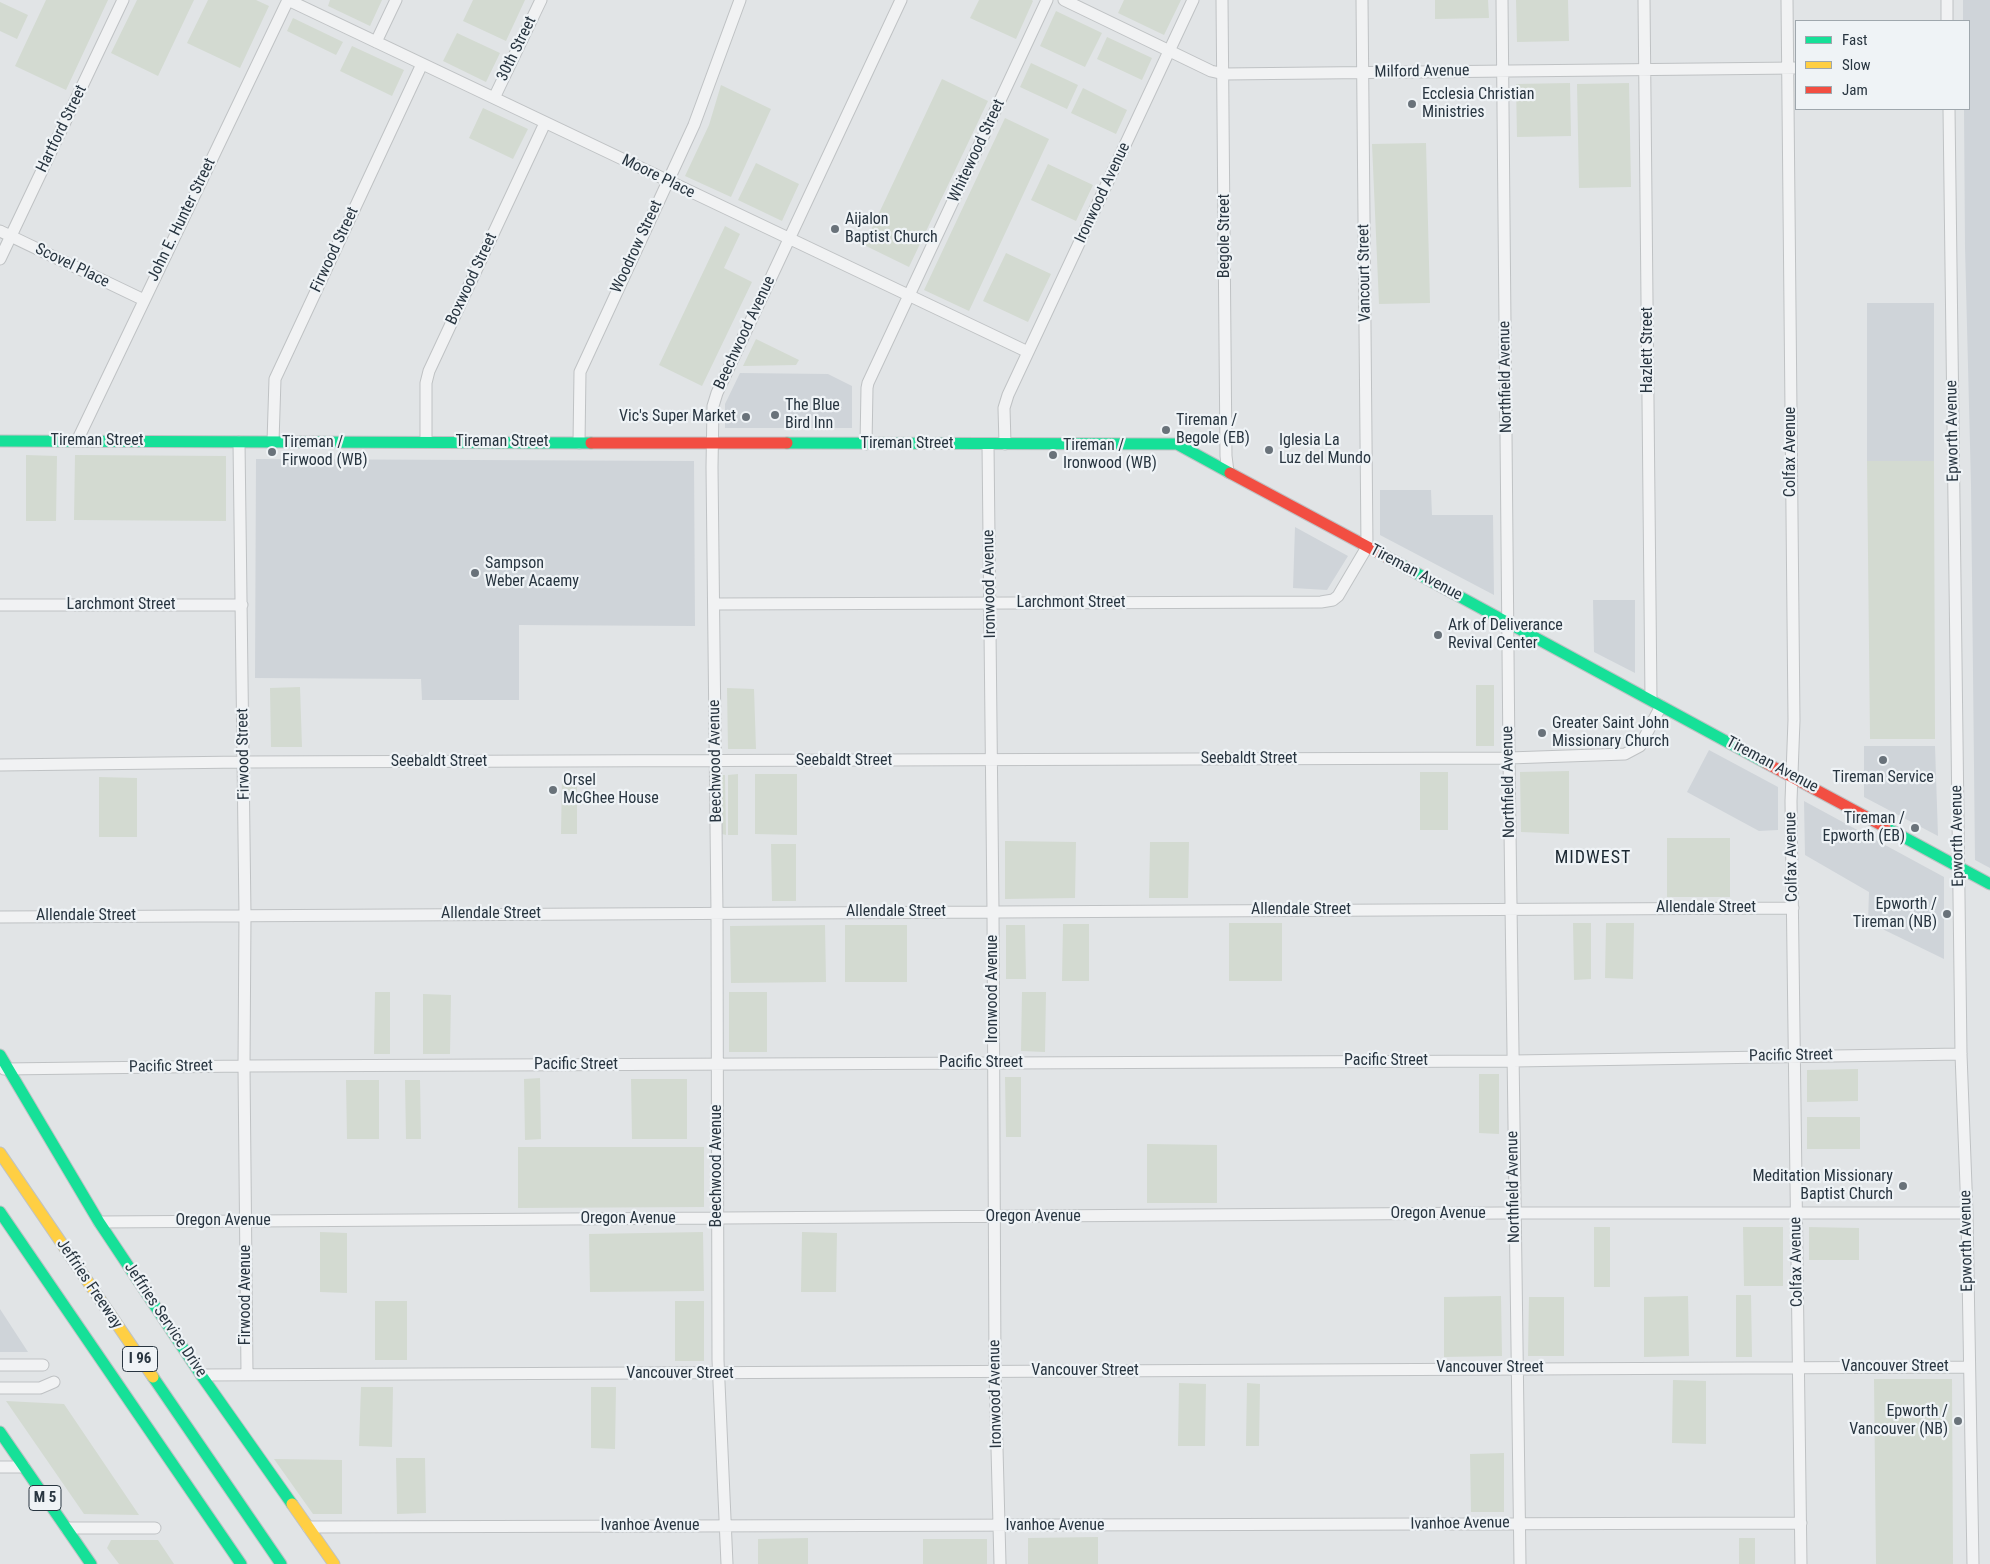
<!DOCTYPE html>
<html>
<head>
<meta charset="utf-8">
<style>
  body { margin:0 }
  #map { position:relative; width:1990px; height:1564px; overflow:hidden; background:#e1e4e6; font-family:"Roboto Condensed",sans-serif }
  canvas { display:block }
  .legend { position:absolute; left:1795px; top:20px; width:175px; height:90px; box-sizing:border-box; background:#eff3f6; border:1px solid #9fa7ad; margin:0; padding:6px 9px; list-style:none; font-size:15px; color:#283540 }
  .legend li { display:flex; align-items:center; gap:10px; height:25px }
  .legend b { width:25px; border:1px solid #9fa7ad }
</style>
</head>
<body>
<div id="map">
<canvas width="1990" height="1564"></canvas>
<ul class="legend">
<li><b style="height:6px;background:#16e098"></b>Fast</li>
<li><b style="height:6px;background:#ffcf43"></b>Slow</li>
<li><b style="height:6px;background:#f24e42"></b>Jam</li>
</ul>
</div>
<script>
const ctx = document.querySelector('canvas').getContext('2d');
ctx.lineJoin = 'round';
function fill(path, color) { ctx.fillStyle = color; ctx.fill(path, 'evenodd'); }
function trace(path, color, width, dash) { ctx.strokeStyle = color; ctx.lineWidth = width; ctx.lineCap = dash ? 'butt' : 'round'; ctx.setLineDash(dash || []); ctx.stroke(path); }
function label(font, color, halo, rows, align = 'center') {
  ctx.font = font + ' "Roboto Condensed",sans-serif'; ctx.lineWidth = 4.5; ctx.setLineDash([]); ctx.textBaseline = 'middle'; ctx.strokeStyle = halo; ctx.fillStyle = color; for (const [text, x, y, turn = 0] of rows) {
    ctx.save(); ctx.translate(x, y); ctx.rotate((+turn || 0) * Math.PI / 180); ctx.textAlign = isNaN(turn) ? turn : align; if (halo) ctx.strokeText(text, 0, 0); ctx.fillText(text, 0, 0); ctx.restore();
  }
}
const built = new Path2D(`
  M1963,0h27v868l-15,-8 -4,-375 -6,-238 -1,-138h5v-88h-6z
  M1867,303h67v158h-67z
  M740,373l88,1 24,12v42h-127v-24z
  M256,459l438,2 1,165 -176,-1v75h-97l-1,-21 -166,-1z
  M1380,490h51l1,25h61l1,80 -114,-60z
  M1295,527l53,29 -21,34 -34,-2z
  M1593,600h42v73l-41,-21z
  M1864,746h71l3,90 -74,-39z
  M1709,750l69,37v43l-19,1 -72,-39z
  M1804,801l140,76v82l-76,-37 1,-30 -64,-37z
  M0,1309l28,43h-28z`);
const green = new Path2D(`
  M46,0h62l-42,90 -51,-24z
  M137,0h57l-36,76 -47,-23z
  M208,0h48l13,6 -29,62 -53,-25z
  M330,0h52l-12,26 -42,-20z
  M473,0h52l-19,41 -43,-20z
  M979,0h53l1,1 -17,38 -46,-21z
  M1124,0h57l-17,35 -46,-22z
  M1435,0h53l1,18 -54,1z
  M1516,0h52l1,41 -52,1z
  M0,2l28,13 -11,24 -17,-8z
  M1056,11l46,22 -17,34 -45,-21z
  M293,18l50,24 -7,13 -49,-24z
  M457,33l43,20 -14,29 -43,-21z
  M1107,37l45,21 -10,22 -45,-21z
  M352,46l52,24 -12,26 -52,-25z
  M1031,63l47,22 -11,24 -47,-22z
  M942,79l46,22 -79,166 -45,-22z
  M1570,83l1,53 -54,1 -1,-53z
  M1629,83l2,104 -52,1 -2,-104z
  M721,85l50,24 -40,88 -46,-21 24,-51z
  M1083,88l44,22 -11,24 -45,-21z
  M483,108l45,21 -15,30 -44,-21z
  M1005,118l44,21 -80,172 -45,-21z
  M1426,143l4,160 -51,1 -7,-160z
  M756,163l43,21 -17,37 -44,-21z
  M1048,164l45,21 -17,36 -45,-21z
  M725,226l15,8 -16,34 28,14 -50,104 -43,-21z
  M1006,253l45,21 -23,48 -45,-21z
  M756,339l43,21 -3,5 -53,1z
  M26,455l31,1 -1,65h-30z
  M75,455l151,1v65l-152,-1z
  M1867,461h67l1,278h-65z
  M1476,685h18v61h-18z
  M300,687l2,60h-31l-1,-59z
  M727,688l27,1 2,60h-28z
  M1569,771v63l-48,-2 -1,-60z
  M1420,772h28v58h-28z
  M738,774v61h-10v-60z
  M755,774h42v61l-42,-1z
  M562,775h15v59h-16z
  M721,775h4l1,60 -4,-1z
  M99,777l38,1v59h-38z
  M1667,838h63v59h-63z
  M1005,841l71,1 -1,56 -70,1z
  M1150,842h39l-1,56h-39z
  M771,844h25v57h-24z
  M1229,923h53v58h-53z
  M1573,923h18v56l-17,1z
  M1606,923h28l-1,56 -28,-1z
  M1063,924h26v57h-27z
  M825,925l1,57 -95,1 -1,-57z
  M845,925h62v57h-62z
  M1006,925h19l1,54h-20z
  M375,992h15v62h-16z
  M729,992h38v60h-38z
  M1022,992h24l-1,60 -24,-1z
  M423,994l28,1 -1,59h-27z
  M1858,1069v32l-51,1v-32z
  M1479,1074h20v60l-20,-1z
  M1005,1077h16v60h-15z
  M540,1078l1,61 -16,1 -1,-61z
  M631,1079h56v60h-55z
  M346,1080h33v59h-32z
  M405,1080h15l1,59h-15z
  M1807,1117h53v32h-53z
  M1147,1144l70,1v58h-70z
  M518,1147h186v60l-186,1z
  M1594,1227h16v60h-16z
  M1743,1227h40v59h-39z
  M1809,1227l50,1v32h-50z
  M320,1232l27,1v60l-27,-1z
  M703,1232l1,59 -114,1 -1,-58z
  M802,1232l35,1 -1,59h-35z
  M1736,1295h15l1,62h-16z
  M1501,1296l1,60 -58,1v-60z
  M1688,1296l1,60 -45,1v-60z
  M1529,1297h35v59h-36z
  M375,1301h32v59h-32z
  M675,1301h29v60h-29z
  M1874,1379h78l1,185h-77z
  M1673,1380l33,1v63l-34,-1z
  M1179,1383l27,1 -1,62h-27z
  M1247,1383l13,1 -1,62h-13z
  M361,1387h32l-1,60 -33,-1z
  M591,1387h25l-1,62 -24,-1z
  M6,1401l58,3 75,111 -55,-1z
  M1504,1453v59h-33l-1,-58z
  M396,1458h29l1,55 -29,1z
  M274,1459l68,1v54h-29z
  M1098,1537v27h-70v-26z
  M808,1538v26h-50v-25z
  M1739,1538h16v26h-16z
  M923,1539h64v25h-64z
  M111,1540h47l16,24h-55l-12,-16z`);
const street = new Path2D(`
  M288,0l740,352
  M1064,0l147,71 13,3 572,-6
  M1222,0l4,456 2,16
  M1502,0l7,758 11,806
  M1644,0l7,700
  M1787,0l7,720 -3,81 10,763
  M1947,0v21
  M376,42l20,-42
  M494,98l47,-98
  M1949,109l12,945 6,159 6,351
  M0,231l144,69
  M0,259l123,-259
  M77,441l211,-441
  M239,442l6,473 -1,151 3,308
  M273,442l2,-63 147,-315
  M426,442v-59l3,-12 116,-248
  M579,443l1,-71 114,-247 46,-125
  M866,444l1,-56 1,-5 179,-383
  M988,444l5,467 2,460 5,193
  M1005,444l-1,-36 4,-13 185,-395
  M714,604l607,-2 12,-2 5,-4 29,-49 -5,-547
  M0,605h242
  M0,765l244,-3 1265,-4 116,-4 15,-8 21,-40
  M0,917l1793,-9
  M4,1069l240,-3 1269,-5 448,-7
  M99,1222l1403,-9h465
  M0,1365h43
  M201,1375l1768,-8
  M0,1388h40l14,-6
  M0,1467h24
  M308,1527l1493,-4
  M66,1528h89
  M727,1564l-9,-204 -1,-447 -5,-446 1,-61 4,-13 184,-393`);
const fast = new Path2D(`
  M0,441l591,2
  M787,443l390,1 53,29
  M1396,562l370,201
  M1885,827l105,57
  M0,1055l99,167 102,153 91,129
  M0,1212l241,352
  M153,1377l128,187
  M0,1432l91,132`);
const slow = new Path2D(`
  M0,1153l153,224
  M292,1504l42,60`);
const jam = new Path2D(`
  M591,443h196
  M1230,473l166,89
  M1766,763l119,64`);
const markers = [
  [1412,104,5,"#69727a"],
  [835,229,5,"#69727a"],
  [775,415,5,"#69727a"],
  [746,417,5,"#69727a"],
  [1166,430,5,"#69727a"],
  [1269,450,5,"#69727a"],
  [272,452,5,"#69727a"],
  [1053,455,5,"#69727a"],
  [475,573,5,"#69727a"],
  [1438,635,5,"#69727a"],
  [1542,733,5,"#69727a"],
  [1883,760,5,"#69727a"],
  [553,790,5,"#69727a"],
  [1915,828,5,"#69727a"],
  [1947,914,5,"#69727a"],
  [1903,1186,5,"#69727a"],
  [1958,1421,5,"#69727a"]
];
const shields = [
  [140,1359,35],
  [45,1498,32]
];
const shieldNames = [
  ["I 96",140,1359],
  ["M 5",45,1498]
];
const streetNames = [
  ["30th Street",517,49,-64],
  ["Milford Avenue",1422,72,-1],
  ["Hartford Street",62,129,-64],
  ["Whitewood Street",977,151,-65],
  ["Moore Place",658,177,26],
  ["Ironwood Avenue",1103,193,-65],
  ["John E. Hunter Street",182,220,-64],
  ["Begole Street",1225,236,-90],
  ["Woodrow Street",637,247,-65],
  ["Firwood Street",335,250,-65],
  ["Scovel Place",72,266,26],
  ["Vancourt Street",1365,273,-91],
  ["Boxwood Street",472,279,-65],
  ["Beechwood Avenue",745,333,-65],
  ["Hazlett Street",1648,350,-90],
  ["Northfield Avenue",1506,377,-91],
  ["Epworth Avenue",1953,431,-91],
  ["Tireman Street",97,441],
  ["Tireman Street",502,442],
  ["Tireman Street",907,444],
  ["Colfax Avenue",1791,452,-90],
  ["Tireman Avenue",1416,573,28],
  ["Ironwood Avenue",990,584,-91],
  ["Larchmont Street",1071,603],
  ["Larchmont Street",121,605],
  ["Firwood Street",244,754,-91],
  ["Seebaldt Street",1249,759],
  ["Beechwood Avenue",716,761,-91],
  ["Seebaldt Street",844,761],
  ["Seebaldt Street",439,762],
  ["Tireman Avenue",1772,765,28],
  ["Northfield Avenue",1509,782,-91],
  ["Epworth Avenue",1958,836,-91],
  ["Colfax Avenue",1792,857,-91],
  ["Allendale Street",1706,908],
  ["Allendale Street",1301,910],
  ["Allendale Street",896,912],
  ["Allendale Street",491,914],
  ["Allendale Street",86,916],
  ["Ironwood Avenue",993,989,-90],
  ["Pacific Street",1791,1056,-1],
  ["Pacific Street",1386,1061],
  ["Pacific Street",981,1063],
  ["Pacific Street",576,1065],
  ["Pacific Street",171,1067,-1],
  ["Beechwood Avenue",717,1166,-90],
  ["Northfield Avenue",1514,1187,-91],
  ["Oregon Avenue",1438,1214],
  ["Oregon Avenue",1033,1217],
  ["Oregon Avenue",628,1219],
  ["Oregon Avenue",223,1221],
  ["Epworth Avenue",1967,1241,-91],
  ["Colfax Avenue",1797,1262,-91],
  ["Jeffries Freeway",89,1284,56],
  ["Firwood Avenue",246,1295,-90],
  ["Jeffries Service Drive",165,1320,56],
  ["Vancouver Street",1895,1367],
  ["Vancouver Street",1490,1368],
  ["Vancouver Street",1085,1371],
  ["Vancouver Street",680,1374],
  ["Ironwood Avenue",996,1394,-91],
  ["Ivanhoe Avenue",1460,1524,-1],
  ["Ivanhoe Avenue",650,1526],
  ["Ivanhoe Avenue",1055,1526]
];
const poiNames = [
  ["Ecclesia Christian",1422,95],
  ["Ministries",1422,113],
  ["Aijalon",845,220],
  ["Baptist Church",845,238],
  ["The Blue",785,406],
  ["Bird Inn",785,424],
  ["Vic's Super Market",736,417,"right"],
  ["Tireman /",1176,421],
  ["Begole (EB)",1176,439],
  ["Iglesia La",1279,441],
  ["Luz del Mundo",1279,459],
  ["Tireman /",282,443],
  ["Firwood (WB)",282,461],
  ["Tireman /",1063,446],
  ["Ironwood (WB)",1063,464],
  ["Sampson",485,564],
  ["Weber Acaemy",485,582],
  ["Ark of Deliverance",1448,626],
  ["Revival Center",1448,644],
  ["Greater Saint John",1552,724],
  ["Missionary Church",1552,742],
  ["Tireman Service",1883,778,"center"],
  ["Orsel",563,781],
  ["McGhee House",563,799],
  ["Tireman /",1905,819,"right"],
  ["Epworth (EB)",1905,837,"right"],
  ["Epworth /",1937,905,"right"],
  ["Tireman (NB)",1937,923,"right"],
  ["Meditation Missionary",1893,1177,"right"],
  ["Baptist Church",1893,1195,"right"],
  ["Epworth /",1948,1412,"right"],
  ["Vancouver (NB)",1948,1430,"right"]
];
const neighbourhoodNames = [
  ["MIDWEST",1593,858]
];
fill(built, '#cfd4d9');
fill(green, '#d3dad1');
trace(street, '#bfc2c4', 13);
trace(fast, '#bfc2c4', 13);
trace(slow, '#bfc2c4', 13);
trace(jam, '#bfc2c4', 13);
trace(street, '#f1f2f3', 11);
trace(fast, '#16e098', 11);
trace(slow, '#ffcf43', 11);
trace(jam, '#f24e42', 11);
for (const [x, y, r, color] of markers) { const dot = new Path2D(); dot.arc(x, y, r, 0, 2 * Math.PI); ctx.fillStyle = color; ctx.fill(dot); trace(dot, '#eff3f6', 2); }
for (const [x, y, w] of shields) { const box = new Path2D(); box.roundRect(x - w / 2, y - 12.5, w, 25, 4); ctx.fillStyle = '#eff3f6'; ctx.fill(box); trace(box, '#283540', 1); }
label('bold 15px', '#283540', null, shieldNames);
label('16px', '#283540', '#eff3f6', streetNames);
label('16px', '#283540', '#eff3f6', poiNames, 'left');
ctx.letterSpacing = '1px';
label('18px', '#1a2630', '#eff3f6', neighbourhoodNames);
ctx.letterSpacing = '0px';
</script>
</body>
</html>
